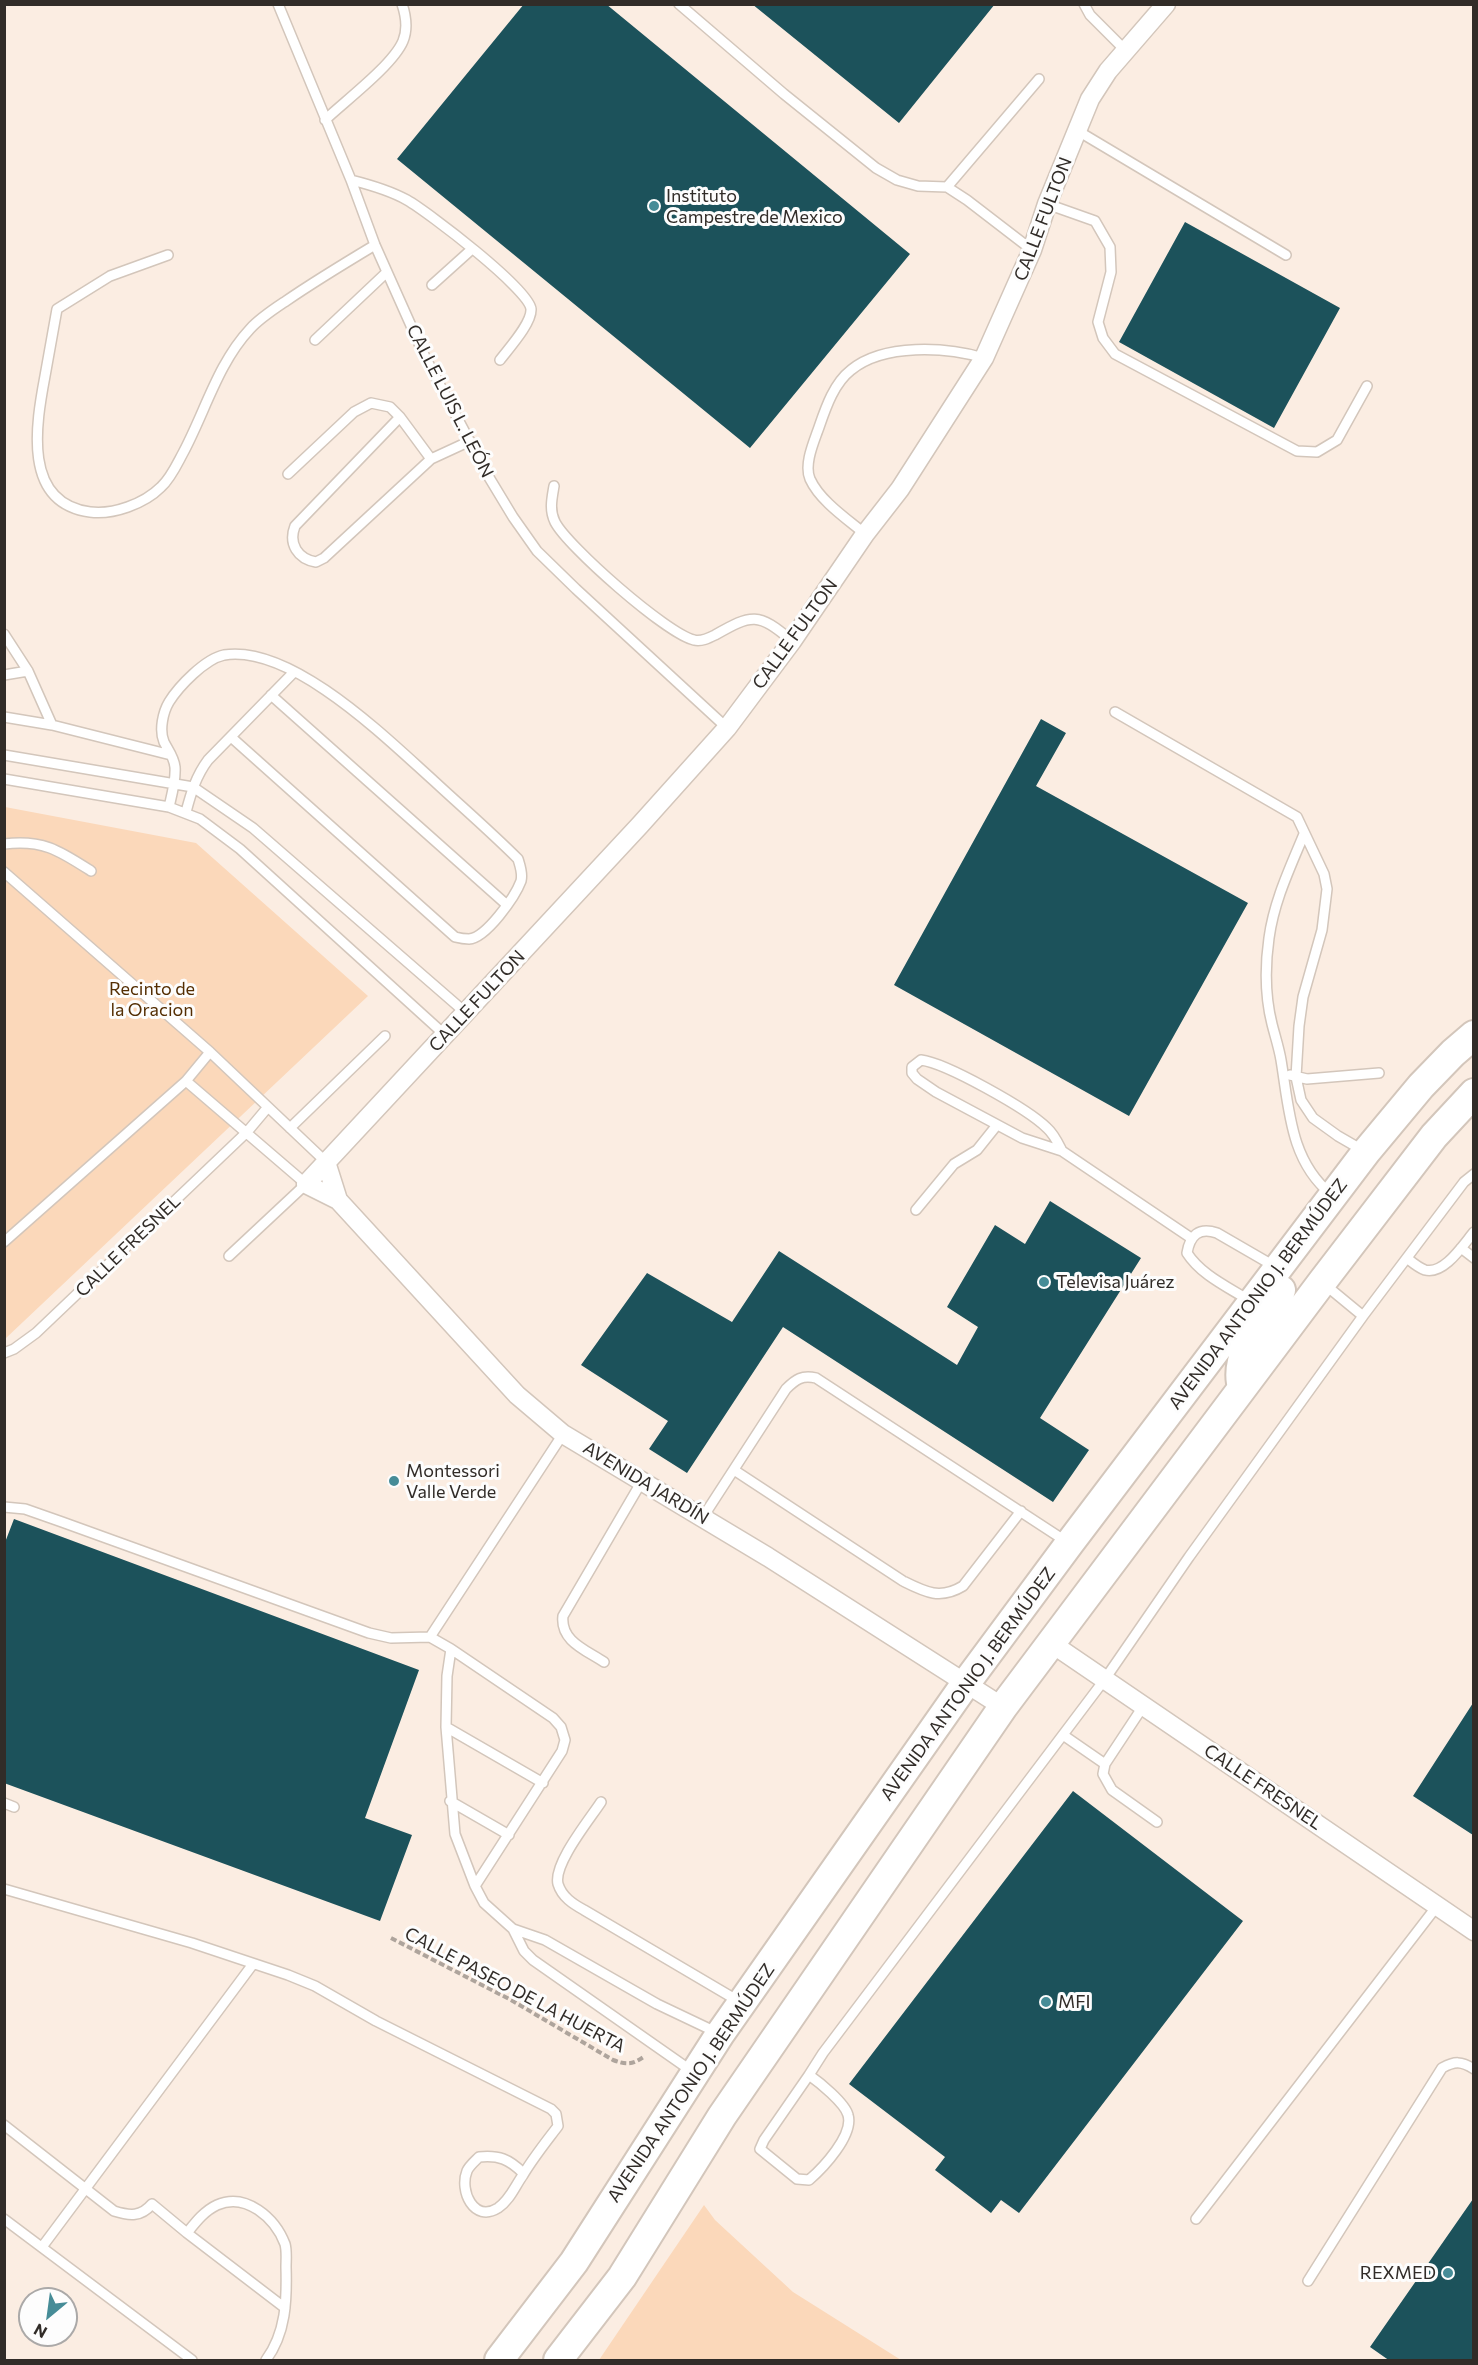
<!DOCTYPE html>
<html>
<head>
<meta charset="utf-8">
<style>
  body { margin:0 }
  #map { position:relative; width:1478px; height:2365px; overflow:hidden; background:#fbede2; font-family:Commissioner,sans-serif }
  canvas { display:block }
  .frame { position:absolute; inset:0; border:6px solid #312c28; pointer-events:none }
  .north { position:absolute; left:18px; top:2287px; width:60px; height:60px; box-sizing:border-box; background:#fdfdfd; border:2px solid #aba9a8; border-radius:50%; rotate:209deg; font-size:16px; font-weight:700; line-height:24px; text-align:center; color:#312c28 }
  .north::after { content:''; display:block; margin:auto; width:21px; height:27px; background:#468c97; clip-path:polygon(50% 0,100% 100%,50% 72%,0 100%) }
</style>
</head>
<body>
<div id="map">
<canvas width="1478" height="2365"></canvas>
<div class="frame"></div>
<div class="north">N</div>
</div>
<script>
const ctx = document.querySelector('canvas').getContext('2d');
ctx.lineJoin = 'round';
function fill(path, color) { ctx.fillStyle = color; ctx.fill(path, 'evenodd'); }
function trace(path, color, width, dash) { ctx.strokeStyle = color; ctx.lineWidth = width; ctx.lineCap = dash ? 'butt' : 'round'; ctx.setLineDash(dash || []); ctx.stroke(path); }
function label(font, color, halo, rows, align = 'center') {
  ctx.font = font + ' Commissioner,sans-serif'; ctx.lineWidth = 6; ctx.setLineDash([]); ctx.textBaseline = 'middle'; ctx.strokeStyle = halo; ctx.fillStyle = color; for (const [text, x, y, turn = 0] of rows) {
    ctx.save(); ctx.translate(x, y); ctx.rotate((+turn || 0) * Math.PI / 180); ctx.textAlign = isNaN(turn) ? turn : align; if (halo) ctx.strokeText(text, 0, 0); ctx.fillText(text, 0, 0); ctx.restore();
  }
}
const green = new Path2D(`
  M5,807l191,36 172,153 -363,343z
  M704,2205l11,15 78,72 108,68h-302z`);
const building = new Path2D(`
  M524,4h82l304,250 -160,194 -353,-289z
  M752,4h243l-96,119z
  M1185,222l155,86 -66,120 -155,-86z
  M1041,719l25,14 -30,53 212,117 -119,213 -235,-131z
  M1050,1201l91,57 -101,160 49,32 -36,52 -270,-175 -96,146 -38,-24 19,-28 -87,-56 66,-92 85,49 47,-71 178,114 21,-38 -31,-20 48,-82 30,19z
  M14,1519l405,151 -54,148 47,17 -32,86 -376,-138v-238z
  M1473,1703v132l-60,-39z
  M1073,1791l170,130 -224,292 -18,-13 -10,13 -56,-43 10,-13 -96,-73z
  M1473,2199v162h-83l-20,-14z`);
const path = new Path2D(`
  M391,1938l120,62 102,60c14,5 19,5 32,-4`);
const lane = new Path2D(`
  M278,4l73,176 24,65 50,112 62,117 26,43 24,34 39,38 151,139
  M679,4l105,90 92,74 21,12 21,6 29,1 20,13 65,50
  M1084,4l6,11 36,36
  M325,120c20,-19 68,-55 78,-79 5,-12 3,-25 -1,-37
  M1078,131l208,124
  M351,180c20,5 38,10 56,20 21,12 122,89 124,109 1,14 -22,39 -31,51
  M947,187l92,-108
  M1047,204l48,17 15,26 1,25 -13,50 5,16 12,16 182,97 20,1 20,-12 30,-54
  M168,255l-58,21 -53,33c-4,22 -8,45 -12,67 -9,48 -23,127 45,136 23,3 54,-8 71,-25 10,-9 16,-23 22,-34 22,-41 35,-90 67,-124 10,-11 24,-20 36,-28 29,-20 59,-38 89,-56
  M432,285l40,-36
  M315,340l72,-68
  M400,417l-105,109c-7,18 3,33 21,36l8,-4 107,-99 39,-18
  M288,474l66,-62 17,-9 19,4 10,10 31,42
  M554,486c-2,12 -5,24 1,36 12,24 112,112 139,118 7,2 15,-2 21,-5 37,-21 43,-23 77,6
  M865,534c-18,-15 -45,-33 -55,-55 -6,-14 3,-35 8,-49 7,-20 15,-46 33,-60 33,-27 95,-23 133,-12
  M4,634l24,37 24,54
  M4,675l24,-4
  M271,695l236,210
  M1115,712l182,105 27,57 3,15 -5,41 -19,67 -4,29 -3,51 5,23 12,18 25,18 26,15
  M4,717l48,8 119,30
  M4,755l189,32 60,41 213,185
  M4,779l165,28 31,12 40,30 205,186
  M169,807c3,-13 7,-27 6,-40 -1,-10 -7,-17 -11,-25 -5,-12 -1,-30 5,-40 10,-16 36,-43 55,-47 68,-11 163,84 210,126 28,26 57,51 84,78 2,7 5,14 3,22 -6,16 -35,57 -52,58 -4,0 -10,-1 -14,-2l-224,-200
  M186,812c5,-19 10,-36 22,-52l86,-88
  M1304,834c-14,34 -30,67 -35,104 -4,28 -4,58 3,86 3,12 7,24 9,36 8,48 9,101 50,134
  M4,844c39,-5 56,7 87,27
  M4,872l206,180 116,110
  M1290,1075l17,4 72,-6
  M186,1081l120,103 -77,72
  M290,1128l95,-92
  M1062,1151l-40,-13 -86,-46 -19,-13 -5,-6v-6l9,-7c25,3 107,49 126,68 7,6 11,15 15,23l129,87
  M916,1210l38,-46 23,-14 20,-25
  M4,1242l182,-161 24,-29
  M1461,1248l13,10
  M1408,1259c5,4 11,9 17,11 19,5 38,-25 49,-38
  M1250,1301c-22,-14 -49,-26 -63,-48 3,-18 12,-26 30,-20l57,33
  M1363,1316l101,-134 10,-8
  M4,1353l10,-4 22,-16 211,-201 21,-25
  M734,1470l169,111c22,11 37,19 60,5l58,-75
  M4,1507l21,2 37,13 307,111 22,5 39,-1 21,12 -4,27 -1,51 9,107 20,52 9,17 29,26 11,22 9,9 160,112
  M703,1517l83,-128c10,-10 16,-14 30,-11l251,164
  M430,1637l133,-203
  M451,1649l102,69 8,9 4,13 -3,11 -87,135
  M604,1662c-18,-12 -44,-21 -41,-46l79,-135
  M1144,1705l-39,59 -2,10 9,16 45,32
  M446,1727l97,56
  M1063,1735l42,29
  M450,1801l59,34
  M601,1802c-11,17 -48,62 -43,82 4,13 15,20 26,26l156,92
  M4,1803l10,4
  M4,1889l188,54 96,32 27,11 61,35 175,88 5,5 2,12c-12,16 -25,32 -35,49 -8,11 -13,25 -25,33 -24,15 -39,-17 -31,-37 2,-5 8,-10 12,-14 20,-2 30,2 44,16
  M513,1929l32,11 112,64 61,29
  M809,2075l-45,65 -4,9 37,30 12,1c14,-12 45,-45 39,-65 -3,-12 -29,-33 -39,-40l14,-22 282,-374 84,-122 174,-241 -40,-33
  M4,2125l110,86c16,5 27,6 38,-7l35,29 98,75
  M4,2219l188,141
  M1196,2219l241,-313
  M187,2233c8,-10 17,-22 30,-28 29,-13 58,13 68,39 2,7 1,16 1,23 1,33 0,66 -20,93
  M42,2247l211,-283
  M1308,2281l134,-213c13,-7 19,-7 32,1`);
const street = new Path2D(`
  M326,1162l12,38
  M1051,1643l423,288
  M1003,1707l-235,-150 -205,-123 -46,-39 -179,-195 -32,-16 334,-359 87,-97 65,-87 73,-107 35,-45 84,-131 48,-108 15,-46 43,-105 18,-28 58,-67`);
const primary = new Path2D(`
  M1241,1383c-6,-34 27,-65 40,-93
  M499,2360l75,-98 146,-228 246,-351 103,-139 297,-392 55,-66 32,-33 21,-18
  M558,2360l64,-83 100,-161 281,-409 319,-425 112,-146 40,-43`);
const markers = [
  [654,206,6,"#468c97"],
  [1044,1282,6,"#468c97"],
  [394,1481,6,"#468c97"],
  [1046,2002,6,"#468c97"],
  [1448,2273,6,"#468c97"]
];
const poiNames = [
  ["Instituto",666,196],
  ["Campestre de Mexico",666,217],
  ["Televisa Juárez",1056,1282],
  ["Montessori",406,1471],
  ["Valle Verde",406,1492],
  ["MFI",1058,2002],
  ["REXMED",1436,2273,"right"]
];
const streetNames = [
  ["CALLE FULTON",1043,219,-69],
  ["CALLE LUIS L. LEÓN",450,401,63],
  ["CALLE FULTON",795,634,-54],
  ["CALLE FULTON",477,1001,-47],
  ["CALLE FRESNEL",128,1246,-44],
  ["AVENIDA ANTONIO J. BERMÚDEZ",1258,1294,-53],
  ["AVENIDA JARDÍN",646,1483,31],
  ["AVENIDA ANTONIO J. BERMÚDEZ",968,1684,-54],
  ["CALLE FRESNEL",1263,1787,34],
  ["CALLE PASEO DE LA HUERTA",515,1990,28],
  ["AVENIDA ANTONIO J. BERMÚDEZ",691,2083,-56]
];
const parkNames = [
  ["Recinto de",152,989],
  ["la Oracion",152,1010]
];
fill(green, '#fbd8ba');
fill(building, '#1c525b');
trace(lane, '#d3c6bb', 12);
trace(street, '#d3c6bb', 21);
trace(primary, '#d3c6bb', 32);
trace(path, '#aea49c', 4, [6, 3]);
trace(lane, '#fff', 9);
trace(street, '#fff', 18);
trace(primary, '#fff', 28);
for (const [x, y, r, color] of markers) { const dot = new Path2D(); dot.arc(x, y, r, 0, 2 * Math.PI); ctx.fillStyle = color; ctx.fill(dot); trace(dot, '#fdfdfd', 2); }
label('18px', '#312c28', '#fdfdfd', poiNames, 'left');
label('18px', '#312c28', '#fdfdfd', streetNames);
label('18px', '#542e03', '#fdfdfd', parkNames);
</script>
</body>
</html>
